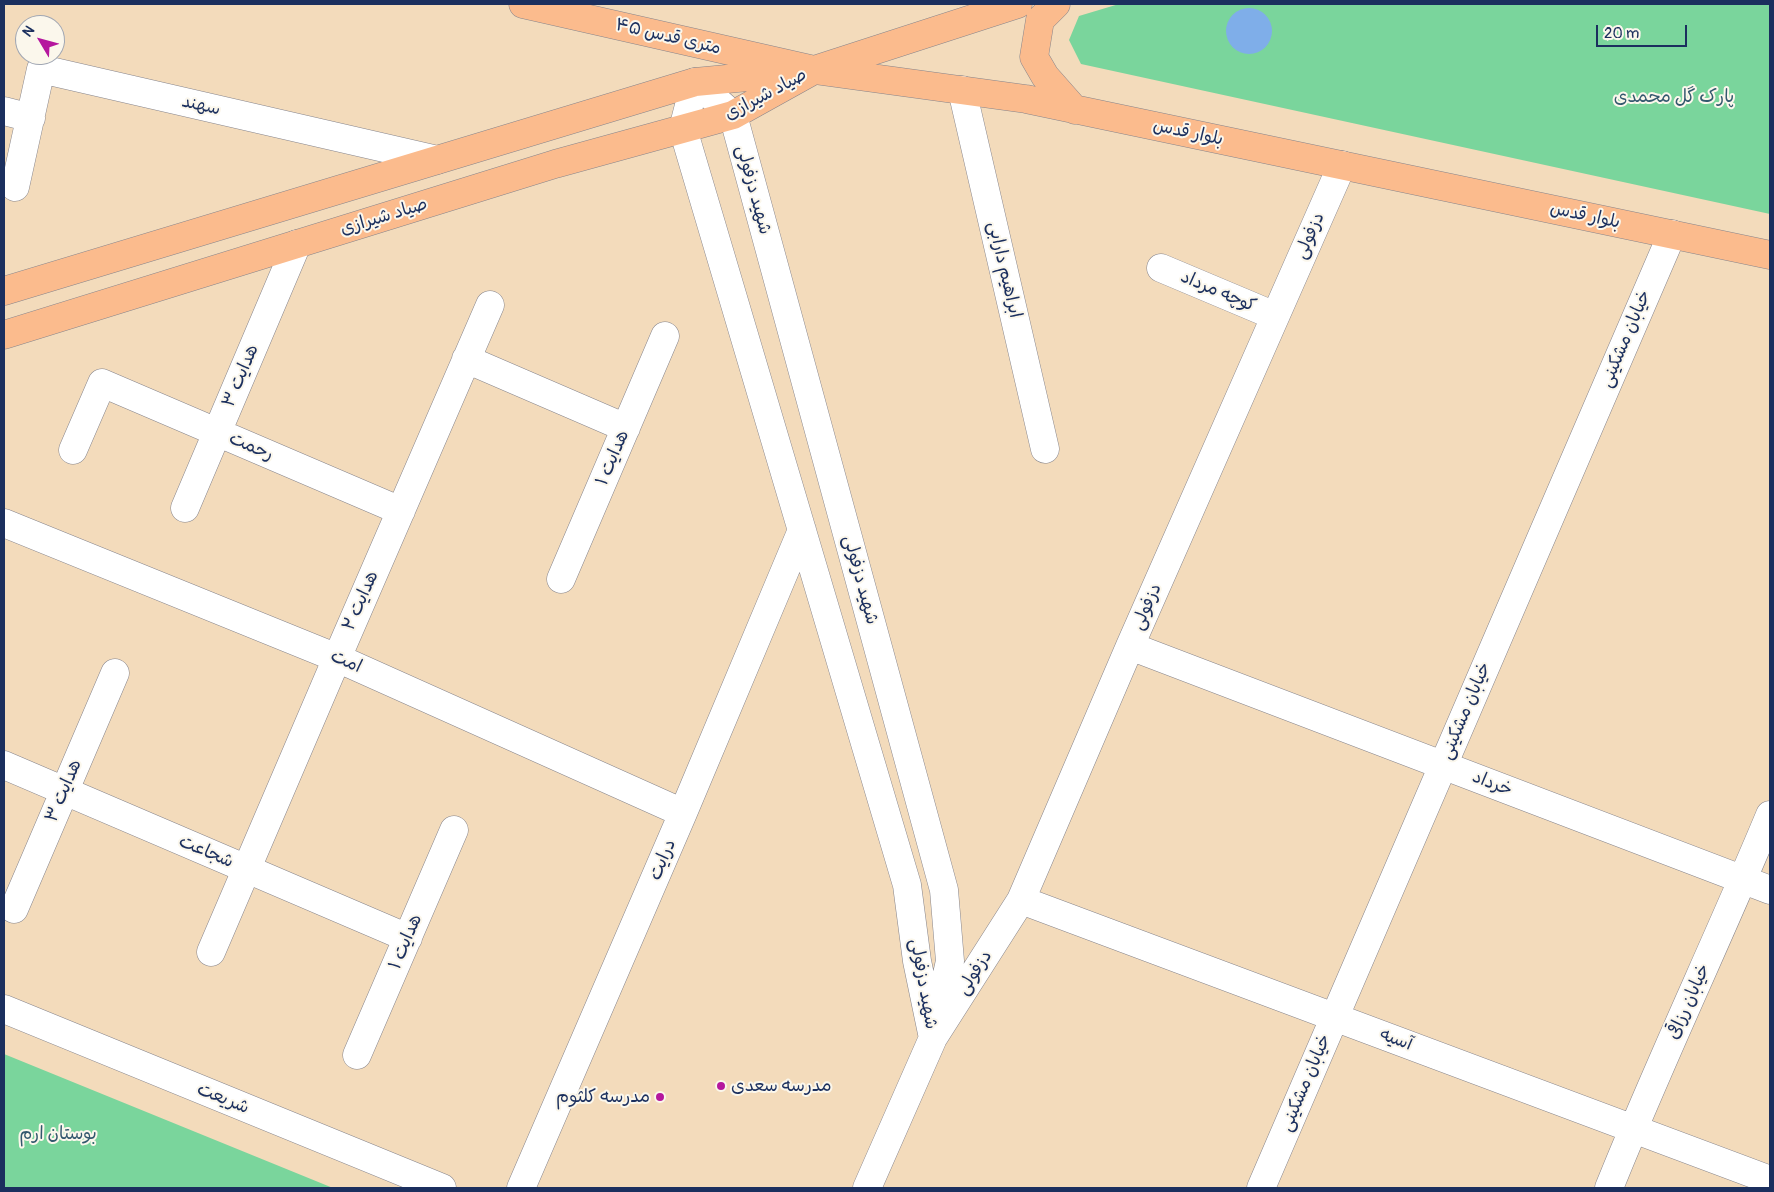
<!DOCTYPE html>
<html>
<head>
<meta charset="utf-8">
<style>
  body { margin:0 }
  #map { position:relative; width:1774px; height:1192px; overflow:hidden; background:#f3dbbb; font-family:Pangolin,sans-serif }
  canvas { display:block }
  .frame { position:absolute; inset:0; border:5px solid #1b2f5e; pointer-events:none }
  .north { position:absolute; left:15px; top:15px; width:50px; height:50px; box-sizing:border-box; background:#fbf7ec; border:1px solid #a1a7b3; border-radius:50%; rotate:307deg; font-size:14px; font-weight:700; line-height:20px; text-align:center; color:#1b2f5e }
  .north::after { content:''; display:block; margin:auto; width:18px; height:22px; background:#b5179e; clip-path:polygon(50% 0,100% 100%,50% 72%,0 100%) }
  .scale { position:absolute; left:1596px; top:25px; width:91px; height:22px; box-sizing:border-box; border:2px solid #1b2f5e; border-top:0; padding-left:6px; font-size:15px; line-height:18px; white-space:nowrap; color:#1b2f5e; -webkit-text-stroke:4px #fbf7ec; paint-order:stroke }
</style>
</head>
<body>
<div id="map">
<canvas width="1774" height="1192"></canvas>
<div class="frame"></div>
<div class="north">N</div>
<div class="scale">20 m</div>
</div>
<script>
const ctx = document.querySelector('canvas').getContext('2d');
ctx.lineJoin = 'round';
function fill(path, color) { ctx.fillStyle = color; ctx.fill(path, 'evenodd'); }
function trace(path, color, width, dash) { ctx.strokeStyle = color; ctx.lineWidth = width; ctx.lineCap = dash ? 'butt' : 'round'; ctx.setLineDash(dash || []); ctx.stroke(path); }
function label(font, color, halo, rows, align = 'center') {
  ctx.font = font + ' Pangolin,"Playpen Sans Arabic",sans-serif'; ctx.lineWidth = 4; ctx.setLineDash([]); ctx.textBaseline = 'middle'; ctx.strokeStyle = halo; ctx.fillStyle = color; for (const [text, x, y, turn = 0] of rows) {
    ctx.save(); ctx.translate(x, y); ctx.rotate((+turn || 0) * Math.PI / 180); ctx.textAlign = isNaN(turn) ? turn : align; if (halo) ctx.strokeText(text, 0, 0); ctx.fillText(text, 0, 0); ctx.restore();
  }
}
const green = new Path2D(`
  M1119,4h651v210l-689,-150 -12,-24 10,-24z
  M4,1054l329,134h-329z`);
const water = new Path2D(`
  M1226 31a23 23 0 1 1 46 0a23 23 0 1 1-46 0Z`);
const minor = new Path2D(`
  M695,82l38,33 211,775 6,71 -17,77 -16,-77 -10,-76 -224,-756z
  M962,90l83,359
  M4,111l27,7
  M15,187l26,-118 396,91
  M1161,268l114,48
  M466,359l160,69
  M73,450l29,-67 299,128
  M185,508l112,-264
  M4,523l333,135 346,155
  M561,579l104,-243
  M1130,646l640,244
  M4,765l404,173
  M1021,900l749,280
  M14,909l101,-236
  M211,952l126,-294 153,-353
  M4,1009l438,179
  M357,1055l97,-225
  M521,1188l162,-375 119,-283
  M867,1188l66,-150 88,-138 109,-254 212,-481
  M1261,1188l411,-954
  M1609,1188c50,-125 109,-248 161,-373`);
const major = new Path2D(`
  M523,4l291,66 212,29 744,156
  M1056,4l-16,16 -6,37 11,19 30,34
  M4,291l691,-209 95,-9
  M4,335l551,-171 178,-49 81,-45 204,-66`);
const markers = [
  [721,1086,5,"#b5179e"],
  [660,1097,5,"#b5179e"]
];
const streetNames = [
  ["۴۵ متری قدس",668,37,13],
  ["صیاد شیرازی",766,95,-28],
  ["سهند",201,106,13],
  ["بلوار قدس",1188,133,12],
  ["شهید دزفولی",753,190,75],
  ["بلوار قدس",1585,216,12],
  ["صیاد شیرازی",384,217,-17],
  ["دزفولی",1310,236,-66],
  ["ابراهیم دارابی",1004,270,77],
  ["کوچه مرداد",1218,292,23],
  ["خیابان مشکینی",1626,339,-67],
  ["هدایت ۳",241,376,-67],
  ["رحمت",251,447,23],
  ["هدایت ۱",613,458,-67],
  ["شهید دزفولی",860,580,75],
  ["هدایت ۲",361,601,-66],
  ["دزفولی",1147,607,-66],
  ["امت",346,662,24],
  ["خیابان مشکینی",1466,711,-67],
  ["خرداد",1492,784,21],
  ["هدایت ۳",64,791,-67],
  ["شجاعت",206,852,23],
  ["درایت",663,860,-67],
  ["هدایت ۱",406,942,-67],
  ["دزفولی",975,973,-57],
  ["شهید دزفولی",923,984,80],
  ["خیابان رزاقی",1689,1002,-66],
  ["آسیه",1396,1040,21],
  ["خیابان مشکینی",1306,1083,-67],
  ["شریعت",223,1099,22]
];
const parkNames = [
  ["پارک گل محمدی",1674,97],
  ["بوستان ارم",58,1134]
];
const poiNames = [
  ["مدرسه سعدی",731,1086],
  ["مدرسه کلثوم",650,1097,"right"]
];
fill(green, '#7ad59c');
fill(water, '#7faee9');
trace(minor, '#87858c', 29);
trace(major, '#87858c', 29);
trace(minor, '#fff', 28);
trace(major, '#fbbb8d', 28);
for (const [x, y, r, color] of markers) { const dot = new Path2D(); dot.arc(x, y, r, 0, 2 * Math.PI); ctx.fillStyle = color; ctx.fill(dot); trace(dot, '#fbf7ec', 2); }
label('18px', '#1b2f5e', '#fbf7ec', streetNames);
label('18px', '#33586e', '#fbf7ec', parkNames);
label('18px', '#1b2f5e', '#fbf7ec', poiNames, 'left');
</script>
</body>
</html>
